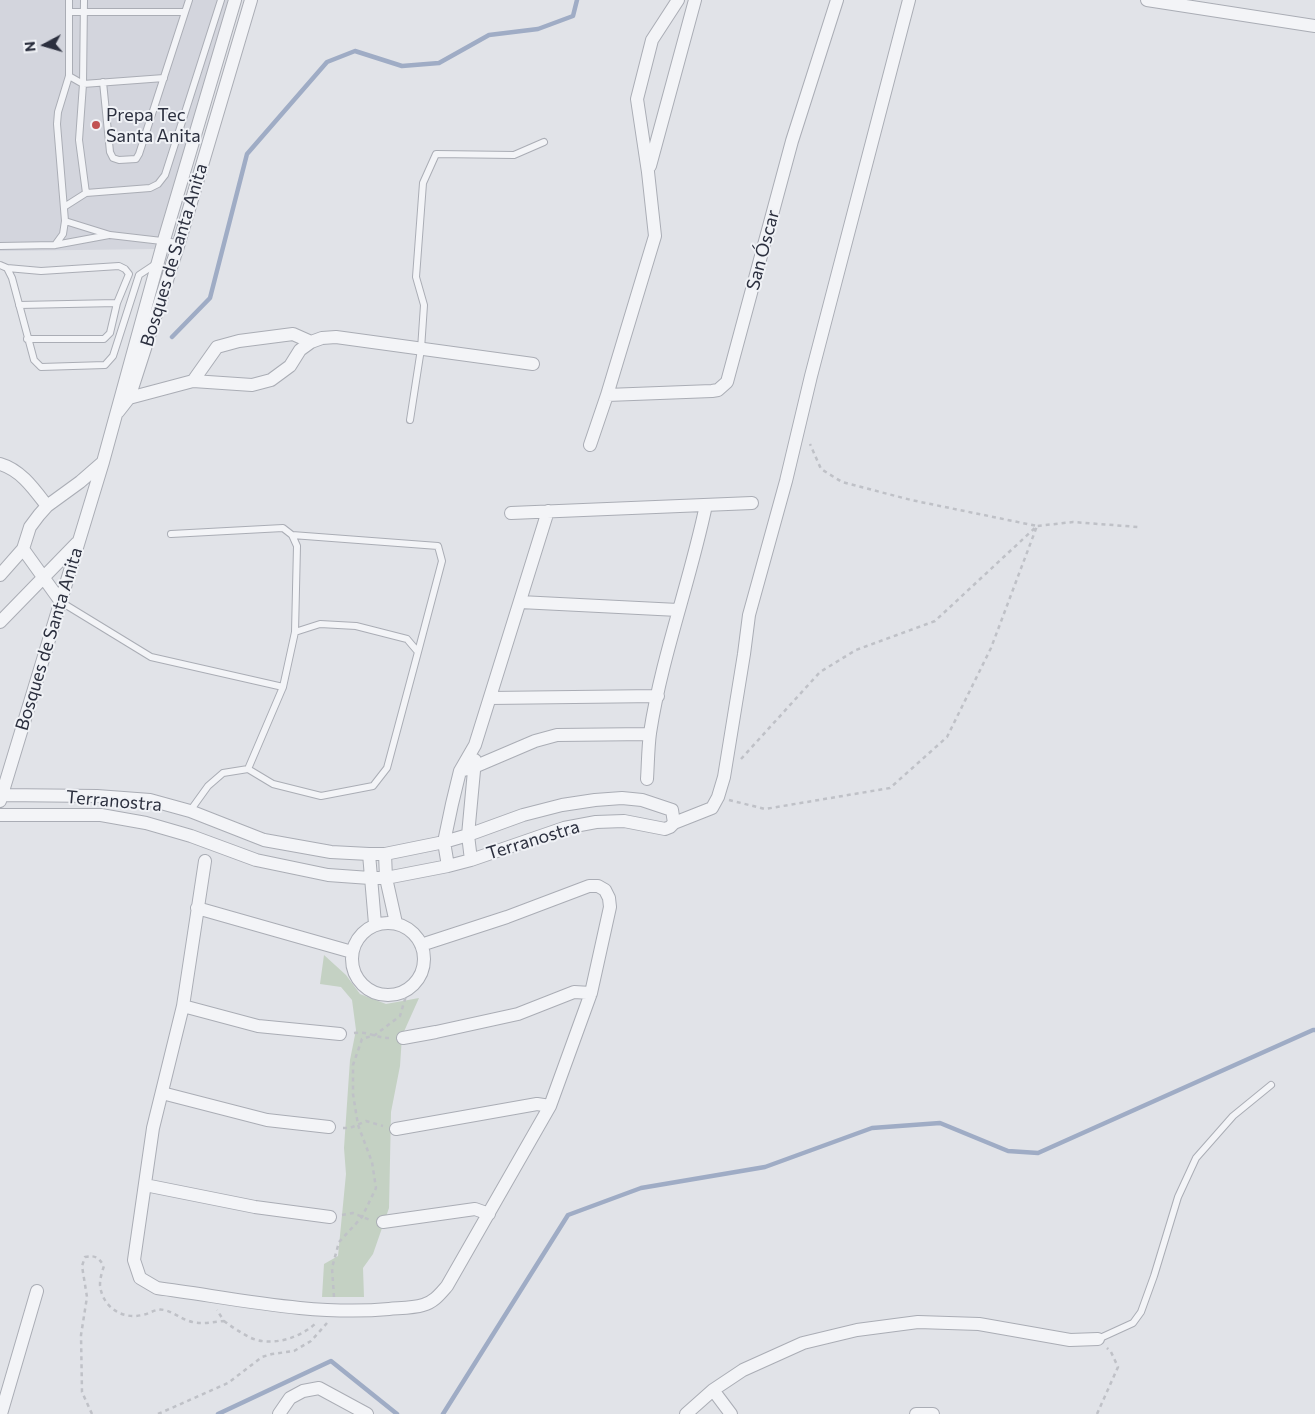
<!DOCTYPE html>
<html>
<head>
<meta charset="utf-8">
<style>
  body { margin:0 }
  #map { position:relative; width:1315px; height:1414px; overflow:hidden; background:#e1e3e8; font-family:Commissioner,sans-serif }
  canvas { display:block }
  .north { position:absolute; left:20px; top:20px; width:50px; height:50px; -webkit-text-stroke:4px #f0f2f6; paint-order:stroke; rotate:264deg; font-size:14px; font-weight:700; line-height:20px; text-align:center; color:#2b2f3e }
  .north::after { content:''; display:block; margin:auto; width:18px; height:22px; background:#2b2f3e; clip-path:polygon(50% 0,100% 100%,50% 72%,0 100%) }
</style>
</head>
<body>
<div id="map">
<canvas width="1315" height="1414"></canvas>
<div class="north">N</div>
</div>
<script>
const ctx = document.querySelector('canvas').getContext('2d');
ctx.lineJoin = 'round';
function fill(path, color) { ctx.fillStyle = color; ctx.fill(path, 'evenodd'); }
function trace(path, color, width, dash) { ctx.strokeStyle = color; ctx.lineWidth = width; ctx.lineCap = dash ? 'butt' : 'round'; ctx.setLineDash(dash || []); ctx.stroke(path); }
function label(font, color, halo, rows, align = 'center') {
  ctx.font = font + ' Commissioner,sans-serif'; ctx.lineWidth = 4; ctx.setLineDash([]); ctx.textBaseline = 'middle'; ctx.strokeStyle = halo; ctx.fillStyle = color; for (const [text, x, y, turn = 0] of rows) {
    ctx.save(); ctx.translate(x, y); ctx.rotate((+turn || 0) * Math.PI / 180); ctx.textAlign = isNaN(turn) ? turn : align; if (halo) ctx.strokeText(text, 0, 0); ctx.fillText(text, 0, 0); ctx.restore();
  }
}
const built = new Path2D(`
  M0,0h228l-72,249 -156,2z`);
const green = new Path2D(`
  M324,955l22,20 14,19 26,10 33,-6 -17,38 -2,30 -9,46 -2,96 -16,46 -10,14 1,29h-42l2,-33 14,-8 8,-82 -2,-26 4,-59 2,-29 6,-30 -4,-30 -11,-13 -21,-3z`);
const stream = new Path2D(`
  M172,337l38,-39 37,-144 80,-92 28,-11 47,15 37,-3 50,-28 49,-6 35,-13 4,-16
  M218,1414l113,-53 66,53
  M443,1414l125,-199 73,-27 124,-21 107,-39 68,-5 68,28 30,2 275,-123h2`);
const path = new Path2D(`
  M741,759l79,-87 36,-22 79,-29 102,-95 36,-4 65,5
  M729,800l36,9 125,-21 57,-51 44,-89 46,-122 -126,-26 -69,-18 -21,-13 -11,-25
  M354,1033c16,-2 21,5 35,5
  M343,1128h7l16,-7 17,5
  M342,1215l11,-2 17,7
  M334,1297l-2,-29 7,-26 23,-25 14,-29 -4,-26 -14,-37 -5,-31v-29l9,-26 13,-4 25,-19 8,-27
  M224,1321c8,6 17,12 27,17 21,9 50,0 66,-16
  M92,1414l-10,-22 -1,-57 6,-38 -5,-31 3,-9c10,-2 13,0 19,9 -2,6 -4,12 -4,19 2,21 21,35 42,30 8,-1 13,-7 22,-5 9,2 16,8 25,11 11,4 23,1 35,0l-7,-11
  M158,1414l70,-31 34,-26 10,-3 22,-3 17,-10 16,-18
  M1097,1414l21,-47 -7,-15 -4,-4`);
const service = new Path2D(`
  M69,0v76l-11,36 -1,12 8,97 45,14 69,8
  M84,0l-1,84 -4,56 7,53
  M69,12h116
  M69,76l14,8 81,-6
  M103,82l7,70 3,6 6,2 17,-1 3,-5 50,-154
  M64,207l22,-14 64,-5 8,-4 7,-9 56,-175
  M55,245l8,-11 2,-13
  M0,246l55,-1 54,-10
  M0,265l7,3 5,10 22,82 7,7 64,-2 8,-9 26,-81 18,-12
  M7,268l34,3 78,-5 6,3 4,5 -12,29 -7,30 -6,6h-77
  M19,305l98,-2
  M410,420l11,-71 3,-44 -8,-28 7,-94 13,-29 78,1 30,-13
  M171,534l112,-6 9,7 5,11 -2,86
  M292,535l146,11 4,15 -24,91
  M61,602l90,55 132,30
  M190,811l18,-25 15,-13 25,-4 25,15 48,12 52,-10 14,-18 31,-116 -11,-13 -51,-13 -36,-2 -25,8 -12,55 -35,82
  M1098,1339l35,-16 8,-11 13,-36 24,-79 18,-39 37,-42 38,-31`);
const minor = new Path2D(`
  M678,0l-26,40 -15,59 11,73 7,64 -48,159 105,-4 6,-1 9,-8 65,-241 45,-141
  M1147,0l168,26
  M650,166l45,-166
  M193,381l24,-34 22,-6 54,-7 18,8
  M125,397l4,1 64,-17 59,4 19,-5 19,-14 10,-16 11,-8 11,-4 14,-1 197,27
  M118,412l11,-14 50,-155 72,-243
  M590,445l17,-50
  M0,464c21,6 34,25 47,42
  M511,513l241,-10
  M23,549l38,53
  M0,575l23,-26 7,-22 9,-12 8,-9 33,-24 23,-20
  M520,602l158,8
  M0,622l77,-79
  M490,698l168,-2
  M460,771l14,-4 61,-26 22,-6 93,-1
  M647,779c1,-15 1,-31 3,-46 12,-78 40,-151 56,-228
  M0,801l103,-339 61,-222 71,-240
  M0,815h101l45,8 45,13 65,24 72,15 42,3h16l62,-12 23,-6 93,-32 32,-6 28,-1 41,8 5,-2 4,-4 -2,-13 -30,-10 -20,-2 -27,2 -33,5 -39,10 -55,20 -24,7 -59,12h-16l-38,-2 -67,-12 -74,-29 -40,-11 -53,-4 -95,-1
  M674,823l38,-15 6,-11 6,-20 20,-123 5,-39 37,-134 25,-105 98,-376
  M369,854l6,70
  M385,854l1,24 10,45
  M471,860l-3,-25 7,-75
  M205,861l-22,145 -30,122 -19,132 6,18 17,10c76,10 154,28 232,21 11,-1 24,-1 34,-4 11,-3 17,-11 24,-19l103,-180 41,-113 19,-86 -1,-9 -4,-8 -7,-4h-9l-82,31 -86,28
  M448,866l-4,-24 8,-38 8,-33 15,-26 73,-234
  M197,908l155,44
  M352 959a36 36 0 1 1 72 0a36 36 0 1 1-72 0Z
  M183,1006l75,20 82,8
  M403,1038l33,-6 82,-18 56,-22 17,1
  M162,1093l105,27 62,7
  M396,1129l141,-25 13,2
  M145,1185l110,22 75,10
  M383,1222l92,-13 14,5
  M713,1390l18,24
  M1,1414l36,-123
  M279,1414l11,-16 13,-7 16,-3 48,26
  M686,1414l27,-24 30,-20 60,-27 54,-13 61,-8 61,2 91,16 28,-1
  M916,1414h17`);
const markers = [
  [96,125,5,"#c15253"]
];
const poiNames = [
  ["Prepa Tec",106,115],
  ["Santa Anita",106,136]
];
const streetNames = [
  ["San Óscar",763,250,-75],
  ["Bosques de Santa Anita",174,255,-73],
  ["Bosques de Santa Anita",49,639,-73],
  ["Terranostra",114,801,5],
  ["Terranostra",533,840,-17]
];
fill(built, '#d3d5dd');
fill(green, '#c4d1c3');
trace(stream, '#9facc5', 4.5);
trace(service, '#aaadb5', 8);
trace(minor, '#aaadb5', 14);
trace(path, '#bfc1c7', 2.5, [4, 4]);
trace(service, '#f3f4f7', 6);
trace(minor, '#f3f4f7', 12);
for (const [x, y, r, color] of markers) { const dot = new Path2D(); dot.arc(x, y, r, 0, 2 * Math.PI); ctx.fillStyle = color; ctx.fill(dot); trace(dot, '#f0f2f6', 2); }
label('18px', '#2b2f3e', '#f0f2f6', poiNames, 'left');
label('18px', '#2b2f3e', '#f0f2f6', streetNames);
</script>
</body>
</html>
